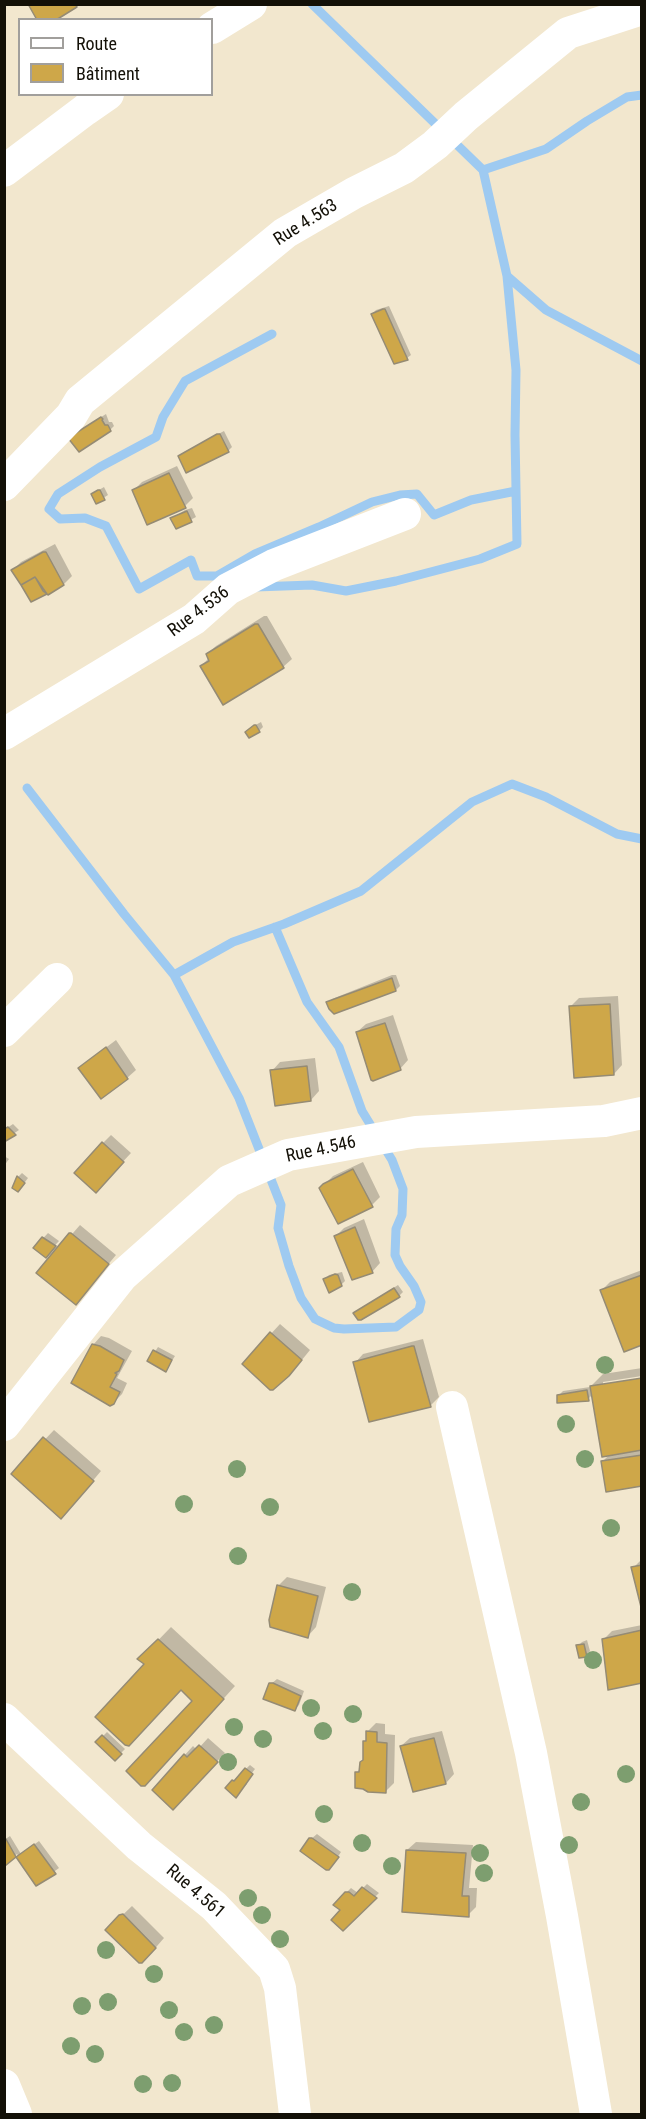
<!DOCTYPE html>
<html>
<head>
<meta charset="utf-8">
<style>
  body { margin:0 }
  #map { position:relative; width:646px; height:2119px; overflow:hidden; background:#f2e7ce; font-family:"Roboto Condensed",sans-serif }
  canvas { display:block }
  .frame { position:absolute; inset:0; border:6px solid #131007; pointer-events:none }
  .legend { position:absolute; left:18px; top:18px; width:195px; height:78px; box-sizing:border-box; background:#fff; border:2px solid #a19f9c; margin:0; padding:8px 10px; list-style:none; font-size:18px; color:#131007 }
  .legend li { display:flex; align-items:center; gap:12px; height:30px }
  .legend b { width:30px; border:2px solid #a19f9c }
</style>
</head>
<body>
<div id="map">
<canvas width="646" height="2119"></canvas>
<div class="frame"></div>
<ul class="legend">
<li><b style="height:8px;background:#fff"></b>Route</li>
<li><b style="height:16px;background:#cea749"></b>Bâtiment</li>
</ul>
</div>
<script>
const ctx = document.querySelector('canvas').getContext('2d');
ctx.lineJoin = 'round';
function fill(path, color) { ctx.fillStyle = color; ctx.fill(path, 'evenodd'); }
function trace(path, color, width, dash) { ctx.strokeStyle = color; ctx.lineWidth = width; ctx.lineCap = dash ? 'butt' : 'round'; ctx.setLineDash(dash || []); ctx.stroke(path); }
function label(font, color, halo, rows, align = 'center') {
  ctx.font = font + ' "Roboto Condensed",sans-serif'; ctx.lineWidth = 4.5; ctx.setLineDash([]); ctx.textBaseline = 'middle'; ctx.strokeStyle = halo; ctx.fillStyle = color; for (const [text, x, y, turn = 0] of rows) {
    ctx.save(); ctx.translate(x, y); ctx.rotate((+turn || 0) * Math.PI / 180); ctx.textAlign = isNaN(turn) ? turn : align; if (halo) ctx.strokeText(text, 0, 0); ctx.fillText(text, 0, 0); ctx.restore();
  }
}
const shadow = new Path2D(`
  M389,306l22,49 -4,3 -35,-44 4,-4z
  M106,414l3,8h3l2,4 -4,4 -36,4z
  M224,431l8,16 -4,4 -48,5 4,-4z
  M177,466l16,32 -8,8 -51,-16 8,-8z
  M104,487l4,8 -11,7 -5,-8z
  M192,508l4,9 -19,10 -5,-9 13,-8z
  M55,544l17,32 -8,8 -16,9 -35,-23 8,-8z
  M264,616h3l25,43 -9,8 -60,36 -22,-37 8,-8 -2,-4 9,-8z
  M261,722l2,5 -4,4 -9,-3z
  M392,975h4l4,11 -4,4 -62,22 -6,-9 4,-4z
  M618,996l4,69 -8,9 -43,-68 8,-8z
  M393,1015l15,45 -8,9 -43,-37 9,-8z
  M116,1040l20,30 -9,8 -48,-10z
  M315,1058l4,33 -8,9 -39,-29 8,-9z
  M13,1124l6,6 -15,10v-10z
  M111,1135l20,18 -27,29 -1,-39z
  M4,1156l5,3 -5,7z
  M363,1162l17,35 -8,8 -51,-17 12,-12z
  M22,1173l6,5 -6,8 -4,-9z
  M364,1219l16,44 -8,9 -36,-36 8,-8z
  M80,1225l36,30 -40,48 -38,-30z
  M48,1233l11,8 -14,15 -11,-8z
  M642,1270v74l-40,-54 8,-8z
  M342,1272l3,9 -4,4 -16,-6 4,-4z
  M398,1285l5,7 -4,4 -39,23 -5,-6z
  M280,1324l30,26 -13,16 -53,-3z
  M101,1336l8,2 23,13 -15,27 10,5 -5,11 -9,9 -20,-58z
  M423,1339l16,58 -9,9 -75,-43 8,-9z
  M158,1347l17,9 -9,14 -17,-9z
  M642,1368v8l-39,6v3l39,-6v106l-39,-24 7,-7 -17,-60 -5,5 -29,-4 4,-4 27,-4 13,-13z
  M54,1430l47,41 -31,37 -57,-35z
  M642,1559v45l-9,-36z
  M287,1577l39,10 -10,40 -8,9 -37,-16 8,-35z
  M642,1625v56l-38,-42 8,-8z
  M171,1627l64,59 -78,86 37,-72 -13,-12 -41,-29z
  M587,1640l3,11 -4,4 -8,-9 4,-4z
  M277,1679l27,12 -5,14 -4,4 -24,-25z
  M376,1723l9,1v10l10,1 -1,48 -8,8 -30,-18 5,-5 3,-9 1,-18 2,-2 1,-8z
  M442,1731l12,43 -8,9 -32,7 -13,-44 9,-8z
  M107,1732l18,17 -10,10 -18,-17z
  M208,1738l17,15 -52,54 -19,-18 39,-43 4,4z
  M250,1765l5,4 -10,13 2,2 -11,11 -9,-8z
  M317,1834l24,18 -8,12 -22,-25z
  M10,1836l11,18 18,-13 20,27 -22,16 -20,-30 -12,10 -1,-24z
  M416,1842l57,3 -4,43h8l-1,19 -8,8 -61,-65z
  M367,1884l12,9 -36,35 -1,-18 -7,-6 16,-16 7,5z
  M132,1906l32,32 -13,15 -44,-23z`);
const stream = new Path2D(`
  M483,170l63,-21 41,-28 40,-24 15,-2
  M507,276l39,34 96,51
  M272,334l-87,47 -22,36 -7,20 -56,30 -42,27 -9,15 11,10 25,-1 21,8 33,63 52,-29 6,16h20l38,-22 64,-27 53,-25 28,-7 17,-1 17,21 37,-15 45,-9
  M255,587l57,-2 34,6 50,-10 84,-22 37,-15 -2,-109 1,-65 -9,-94 -24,-106 -171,-166
  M27,788l97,126 50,61 65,123 42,107 -3,23 11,38 12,32 14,21 19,9 10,1 52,-2 23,-17 2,-8 -7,-16 -14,-20 -5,-11 1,-26 6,-14 1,-26 -11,-29 -30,-49 -23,-64 -32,-45 -32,-75
  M174,975l59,-33 51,-18 77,-33 111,-89 40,-18 34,13 71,37 25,5`);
const building = new Path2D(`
  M28,4h47l2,3 -21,13h-19z
  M383,309h2l23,51 -14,4 -23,-50z
  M101,417l2,2 -1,1 3,5h3l3,6 -32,21 -11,-14z
  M217,434h3l9,18 -43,21 -8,-17z
  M169,473l17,35 -39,17 -15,-35z
  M98,490h2l5,10 -9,4 -5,-10z
  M187,511l5,11 -16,7 -6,-11z
  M43,552h3l18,33 -16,10 -5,-4 -8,-14 -14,8 -10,-15z
  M35,577l12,17 -16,8 -10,-17z
  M255,624h3l26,44 -61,37 -23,-39 9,-5 -3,-7z
  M254,725h2l4,7 -11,6 -4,-6z
  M392,978l4,13 -62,23 -5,-5 -3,-7z
  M610,1004l4,71 -40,3 -5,-72z
  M385,1023l16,47 -28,11 -2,-1 -15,-48z
  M106,1047l22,32 -27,20 -23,-31z
  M307,1066l4,35 -36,5 -5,-36z
  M8,1127l8,8 -12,7v-13z
  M102,1142l22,20 -28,31 -22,-20z
  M353,1169l20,38 -35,17 -19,-36 4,-4z
  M17,1176l8,7 -7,9 -6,-4z
  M355,1227l18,46 -21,7 -18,-44z
  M69,1233h2l38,31 -33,41 -40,-32z
  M42,1237l14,9 -10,12 -13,-10z
  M335,1274l3,1 4,11 -13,7 -6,-14z
  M642,1275v70l-18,7 -24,-62z
  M394,1288l6,9 -39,23h-3l-5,-7z
  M270,1332l32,28 -13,16 -16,14h-3l-28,-26z
  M92,1344l8,2 24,14 -5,11 -4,2 2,1 -7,13 10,5 -6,12 -4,2 -39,-23z
  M412,1346h2l17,61 -62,15 -16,-60z
  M153,1350l19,10 -6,12 -19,-11z
  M642,1378v72l-40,7 -12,-71z
  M587,1390l2,11 -32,2v-8z
  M43,1437l51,44 -33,38 -50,-45z
  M642,1455v31l-36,6 -5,-31z
  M642,1565v42h-1l-10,-40z
  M277,1585l41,11 -10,42 -38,-11 -1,-7z
  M642,1630v53l-34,7 -6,-51z
  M158,1639l66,60 -79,87h-4l-15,-15 66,-70 -11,-11 -52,56 -4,-1 -30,-28 49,-53 -7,-5z
  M584,1644l3,13 -8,1 -3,-13z
  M269,1683h4l28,13 -6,15 -32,-12z
  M366,1731l11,1v10l10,1 -1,50 -18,-1 -5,-3 -8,-1v-16h4l1,-10 3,-2v-19h3z
  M102,1735l20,19 -7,7 -20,-19z
  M434,1738l12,46 -33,8 -13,-46z
  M199,1745l19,17 -45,48 -21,-20 32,-36 3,3z
  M245,1768l8,6 -17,24 -11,-10 7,-8 2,1z
  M309,1838h3l27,19 -10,13h-3l-26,-19z
  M4,1839h2l10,18 -11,9z
  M34,1844l22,30 -20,12 -20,-29z
  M406,1850l60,3 -4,43h7v21l-67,-5z
  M362,1887l15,11 -34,33 -12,-11 9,-10 -7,-5 12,-13h4l5,4z
  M123,1914l33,34 -14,15h-3l-34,-33 14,-15z`);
const minor = new Path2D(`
  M212,28l39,-24
  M4,171l81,-61 23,-16
  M4,485l67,-69 9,-15 205,-168 69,-40 50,-25 31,-23 31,-29 102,-83 74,-24
  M4,734l190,-115 34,-30 46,-24 131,-51
  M4,1031l53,-52
  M452,1407l79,346 31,163 34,198
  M4,1425l118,-149 107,-95 59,-26 128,-23 188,-11 38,-8
  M4,1719l135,127 75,60 60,63 6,19 15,126
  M4,2085l12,29`);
const trees = [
  [605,1365],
  [566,1424],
  [585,1459],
  [237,1469],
  [184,1504],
  [270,1507],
  [611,1528],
  [238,1556],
  [352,1592],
  [593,1660],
  [311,1708],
  [353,1714],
  [234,1727],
  [323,1731],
  [263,1739],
  [228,1762],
  [626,1774],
  [581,1802],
  [324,1814],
  [362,1843],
  [569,1845],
  [480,1853],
  [392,1866],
  [484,1873],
  [248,1898],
  [262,1915],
  [280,1939],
  [106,1950],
  [154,1974],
  [108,2002],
  [82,2006],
  [169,2010],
  [214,2025],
  [184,2032],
  [71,2046],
  [95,2054],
  [172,2083],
  [143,2084]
];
const streetNames = [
  ["Rue 4.563",306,223,-32],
  ["Rue 4.536",199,612,-37],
  ["Rue 4.546",321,1150,-12],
  ["Rue 4.561",195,1892,41]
];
fill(shadow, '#0003');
trace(stream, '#9ecaf1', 9);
fill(building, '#cea749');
trace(building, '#958b74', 1.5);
trace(minor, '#fff', 32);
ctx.fillStyle = '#7d9e6f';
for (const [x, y] of trees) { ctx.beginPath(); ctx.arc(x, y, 9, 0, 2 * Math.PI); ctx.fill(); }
label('18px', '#131007', '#fff', streetNames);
</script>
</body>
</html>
